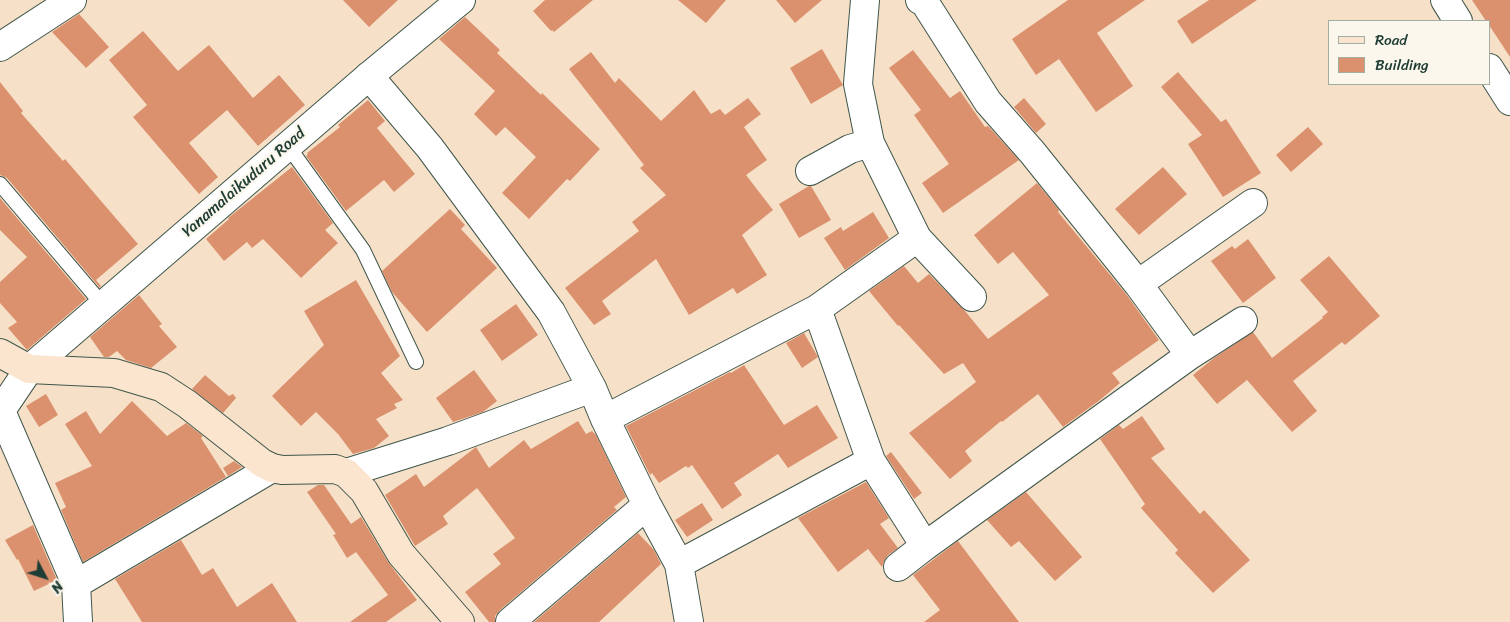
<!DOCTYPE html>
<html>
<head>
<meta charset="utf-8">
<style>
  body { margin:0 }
  #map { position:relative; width:1510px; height:622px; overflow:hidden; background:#f6e1c8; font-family:Sriracha,sans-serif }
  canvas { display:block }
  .legend { position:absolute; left:1328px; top:20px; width:162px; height:65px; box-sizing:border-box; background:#fbf7ec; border:1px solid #a3ada2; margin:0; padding:6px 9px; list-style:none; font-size:15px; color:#1f3d34 }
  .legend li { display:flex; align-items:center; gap:10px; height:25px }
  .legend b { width:25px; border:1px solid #a3ada2 }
  .north { position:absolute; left:20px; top:552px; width:50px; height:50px; -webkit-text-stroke:4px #fbf7ec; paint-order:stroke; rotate:130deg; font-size:14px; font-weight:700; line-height:20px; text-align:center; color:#1f3d34 }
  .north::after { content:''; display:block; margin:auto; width:18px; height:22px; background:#1f3d34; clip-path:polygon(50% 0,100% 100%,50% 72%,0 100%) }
</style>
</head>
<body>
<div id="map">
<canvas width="1510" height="622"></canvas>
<ul class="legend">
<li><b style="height:6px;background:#fbe5cf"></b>Road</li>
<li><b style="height:14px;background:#db916e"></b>Building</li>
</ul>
<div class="north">N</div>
</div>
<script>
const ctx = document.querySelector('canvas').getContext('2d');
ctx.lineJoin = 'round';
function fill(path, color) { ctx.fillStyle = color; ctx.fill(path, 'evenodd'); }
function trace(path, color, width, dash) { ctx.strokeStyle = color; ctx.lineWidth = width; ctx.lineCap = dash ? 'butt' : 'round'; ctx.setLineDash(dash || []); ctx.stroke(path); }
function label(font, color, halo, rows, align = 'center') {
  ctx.font = font + ' Sriracha,sans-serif'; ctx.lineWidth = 4.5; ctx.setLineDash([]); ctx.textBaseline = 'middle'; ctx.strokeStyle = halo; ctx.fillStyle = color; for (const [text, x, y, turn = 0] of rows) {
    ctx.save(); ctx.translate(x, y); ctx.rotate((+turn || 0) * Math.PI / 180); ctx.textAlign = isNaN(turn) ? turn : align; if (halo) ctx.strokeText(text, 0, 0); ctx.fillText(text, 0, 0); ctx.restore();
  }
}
const building = new Path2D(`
  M343,0h55l-29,27z
  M545,0h48l-39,32 -2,-2 -1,1 -18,-20z
  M678,0h48l-20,23z
  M776,0h46l-27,23z
  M1068,0h77l-48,33 36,53 -37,26 -37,-53 -23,16 -24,-36z
  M1209,0h48l-65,44 -15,-23z
  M1472,0h38v57l-21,-32v-4h-3z
  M79,14l30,33 -23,21 -34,-36z
  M465,17l35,33 -3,3 44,42 1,-2 58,56 -30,32 -3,-2 -38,40 -27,-26 34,-36 -31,-30 -9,9 -22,-22 21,-23 -56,-52z
  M143,31l35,40 31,-26 44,53 26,-23 26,30 -47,41 -31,-36 -38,33 29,34 -19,17 -66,-77 14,-12 -38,-45z
  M822,49l21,36 -32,19 -21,-36z
  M913,50l37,48 10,-7 25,36 3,-1 1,1 30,33 -76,53 -21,-30 27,-19 -35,-49 7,-5 -32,-42z
  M591,52l24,31 4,-5 42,43 33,-31 17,24 9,-5 5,6 23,-17 13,16 -17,13 23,33 -21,15 27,35 -31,25 25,40 -30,19 -4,-6 -44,27 -33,-56 -54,42 9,13 -17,11 -29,-37 74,-57 -7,-9 34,-27 -26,-27 4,-3 -75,-96z
  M1178,72l43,50 5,-3 35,54 -38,24 -35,-53 14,-9 -41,-48z
  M0,82l23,29 -2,2 42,48 2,-2 73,85 -42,36 5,6 -1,2 -93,-110 -7,-3z
  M1024,98l22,26 -10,9 -22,-26z
  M368,100l17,21 -8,7 38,46 -21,18 -10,-12 -38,31 -40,-55 2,-2 -1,-1 33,-26 -2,-2z
  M1308,127l15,17 -32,28 -15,-17z
  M292,167l41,56 -8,7 13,13 -37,35 -38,-39 -11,9 -5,-6 -23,19 -18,-22 23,-20 -1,-1z
  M1163,167l24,27 -48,41 -24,-26z
  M1037,183l22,27 -1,2 68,82 33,46 -47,33 8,10 -20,17 -37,27 -25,-33 -36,28 -1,-1 -36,30 7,10 -22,18 -41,-46 67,-51 -13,-19 -19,11 -45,-49 -1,1 -29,-35 35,-25 14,17 11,-9 36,37 23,28 61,-44 -36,-43 -15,12 -24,-29z
  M809,186h2l20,34 -32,18 -20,-34z
  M0,198l86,101 -59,51 -19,-22 9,-6 -17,-19v-21l27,-25 -27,-27z
  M450,209l15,16 -4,4 36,39 -70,64 -35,-40 -10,-21z
  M873,212l16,26 -44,32 -21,-32 17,-11 2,4z
  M1248,239l28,39 -33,25 -32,-42 21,-15 3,3z
  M1329,256l51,60 -35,29 -3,-3 -49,39 24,30 -25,21 -45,-52 -30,24 -24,-29 21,-17 39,-26 19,26 51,-40 -1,-1 6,-5 -28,-32z
  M356,280l44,76 -19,17 22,27 -9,4 3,4 -21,11 13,17 -15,12 -21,6 -15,-20 -22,-22 -15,14 -29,-30 52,-51 -20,-34z
  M139,295l23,29 -3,2 18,21 -26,21 -25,-8 -9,-9 -8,6h-5l-14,-20z
  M516,304l22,31 -36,26 -22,-31z
  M804,333l14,24 -16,11 -16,-25z
  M744,365l40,60 33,-20 21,33 -50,30 -10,-14 -44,29 8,12 -20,14 -30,-44 -4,3 -2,-2 -27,17 -7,-10 -2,2 -24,-49 104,-54 1,1z
  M474,370l23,31 -14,11 -30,10 -17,-24z
  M205,375l24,21 4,-2 3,4 -13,15 -31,-24z
  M46,394l12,21 -19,12 -13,-21z
  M132,401l35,35 19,-13 17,13 -2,2 25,39 -143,85 -22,-52 5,-3 -11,-24 37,-17 -27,-42 21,-13 14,23z
  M1142,416l23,33 -14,9 49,56 4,-4 46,50 -37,33 -38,-40 3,-3 -37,-42 4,-4 -45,-65 19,-14 4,4z
  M578,421l8,13 6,-3 4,4 30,62 -12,10 3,3 -117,100 -5,6v6h-6l-24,-30 36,-28 -8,-10 22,-16 -38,-50 -34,28 5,8 -33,22 -30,-51 31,-21 8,13 52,-40 13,21 35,-28 7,9z
  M891,452l31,41 -8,6 -28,-43z
  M234,461l8,6 -14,9 -5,-8z
  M866,482l23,36 -9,6 18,24 -10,7 -4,6 -2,6 -14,-18 -30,23 -40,-54z
  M318,485h6l27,39 10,-7 27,45 29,38 -31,22h-36l38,-27 -32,-43 -9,6 -14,-23 3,-1 -29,-42z
  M1026,492l56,65 -27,24 -36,-40 -8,6 -24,-27z
  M702,503l11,17 -26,17 -12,-17z
  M33,525l24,55 -23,11 -16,-32 -1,1 -12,-20z
  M638,533l16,17 7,14 -62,58h-65z
  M181,540l21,35 11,-7 24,39 35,-24 25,39h-155l-27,-43z
  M958,541l27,36 34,45h-95l16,-12 -27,-35z`);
const service = new Path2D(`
  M288,146l75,104 53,112
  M0,184l103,121`);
const minor = new Path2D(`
  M865,0l-7,84 12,59 47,95 55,59
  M920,0l5,3 63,99 44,50 106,132 52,71
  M1445,0l13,21
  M0,47l72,-47
  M1489,68l21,33
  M369,76l61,72 121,164 41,76
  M810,171l40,-22 20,-6
  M1138,284l115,-81
  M817,309l54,152 54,85
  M1,411l75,173 2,38
  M0,412l29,-43
  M605,419l212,-110 100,-71
  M346,473l102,-32 144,-53 13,31 42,86 32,59 10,58
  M679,564l192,-103
  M898,567l27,-21 265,-191 53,-34
  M76,584l196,-116
  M510,622l137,-117`);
const tertiary = new Path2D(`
  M29,369l340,-293 92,-76`);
const secondary = new Path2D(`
  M0,353l29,16 85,4 47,14 26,17 75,59 10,5 10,2 53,-1 11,4 18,18 37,63 59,68`);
const streetNames = [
  ["Yanamalaikuduru Road",244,183,-41]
];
fill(building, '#db916e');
trace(service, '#3f564a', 16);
trace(minor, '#3f564a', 30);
trace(tertiary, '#3f564a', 30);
trace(secondary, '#3f564a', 30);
trace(service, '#fff', 14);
trace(minor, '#fff', 28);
trace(tertiary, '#fff', 28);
trace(secondary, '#fbe5cf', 28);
label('16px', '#1f3d34', '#fbf7ec', streetNames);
</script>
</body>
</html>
